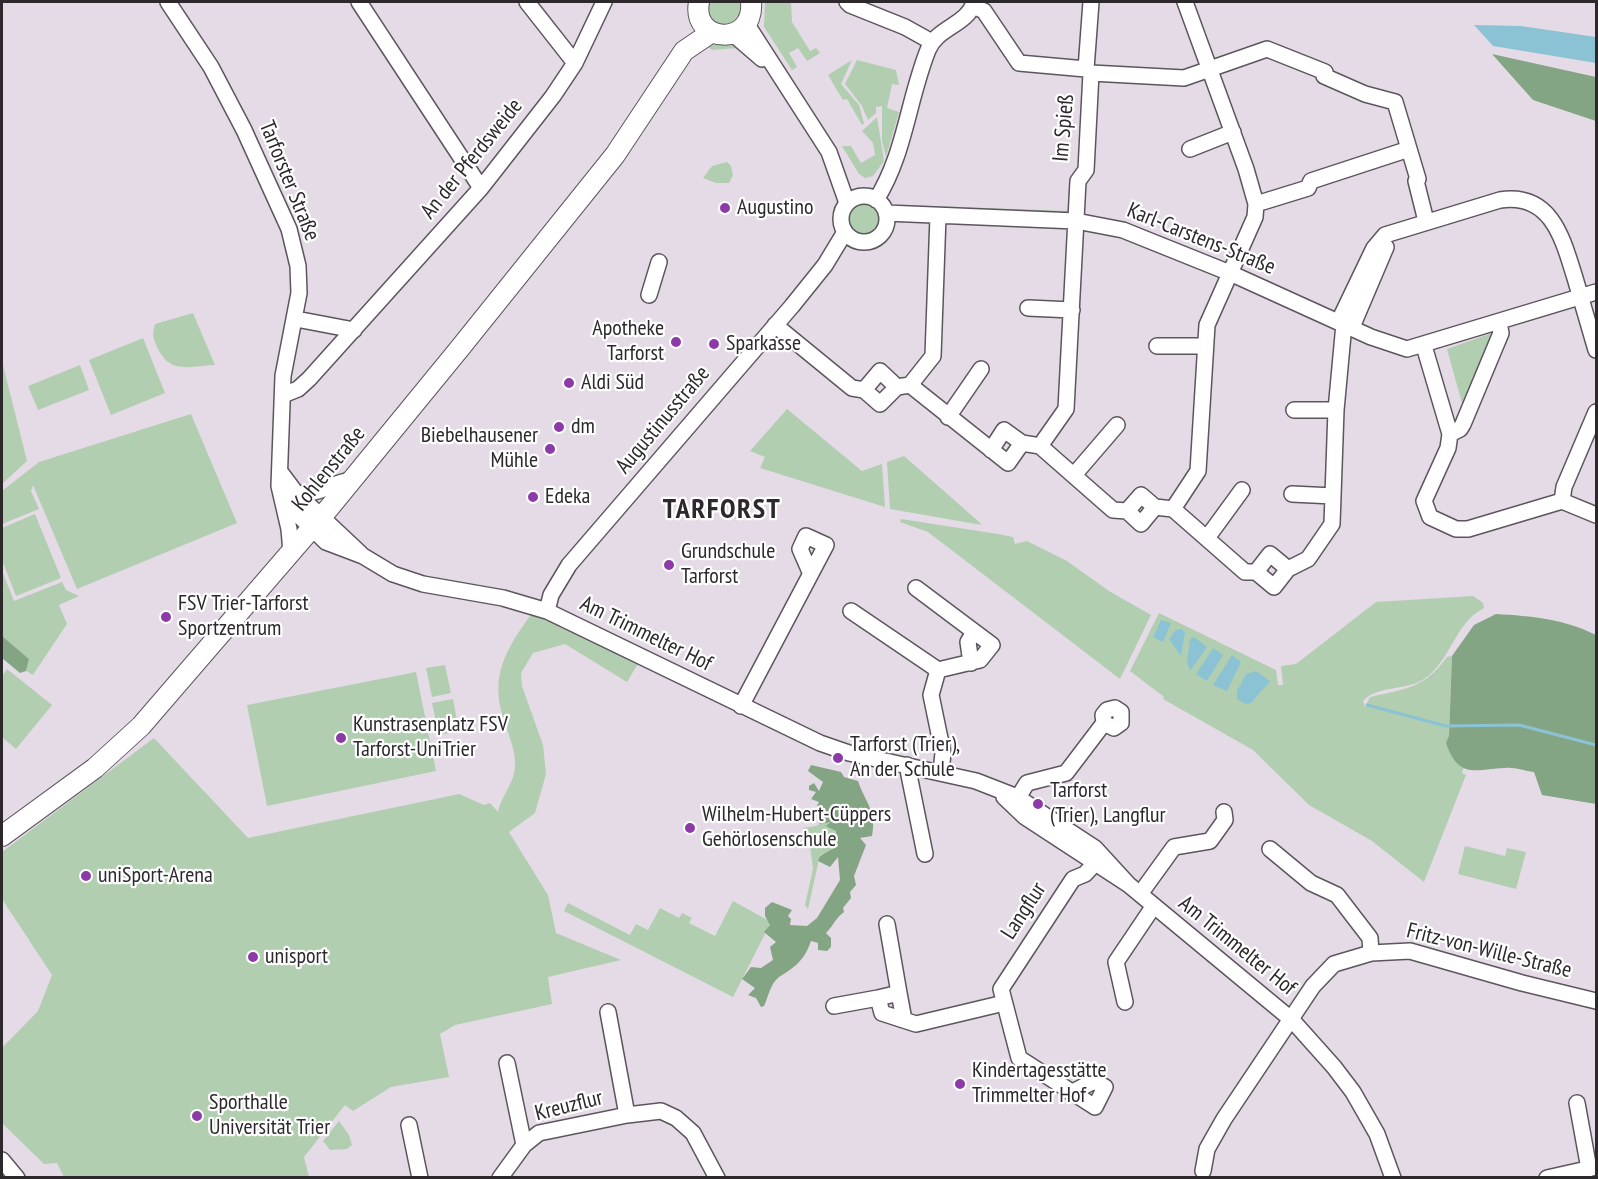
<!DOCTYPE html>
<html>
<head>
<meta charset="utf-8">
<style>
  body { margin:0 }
  #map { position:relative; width:1598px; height:1179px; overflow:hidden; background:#e5dbe7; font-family:"PT Sans Narrow",sans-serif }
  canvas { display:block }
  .frame { position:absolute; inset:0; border:3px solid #2c282c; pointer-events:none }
</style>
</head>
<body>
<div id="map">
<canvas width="1598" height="1179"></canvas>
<div class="frame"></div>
</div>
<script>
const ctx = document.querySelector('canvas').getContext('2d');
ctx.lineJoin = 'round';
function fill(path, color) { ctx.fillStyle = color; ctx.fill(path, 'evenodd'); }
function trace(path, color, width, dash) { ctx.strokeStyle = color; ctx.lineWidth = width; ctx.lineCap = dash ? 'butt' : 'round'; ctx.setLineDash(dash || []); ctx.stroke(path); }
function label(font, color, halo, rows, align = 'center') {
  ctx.font = font + ' "PT Sans Narrow",sans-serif'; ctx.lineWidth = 4.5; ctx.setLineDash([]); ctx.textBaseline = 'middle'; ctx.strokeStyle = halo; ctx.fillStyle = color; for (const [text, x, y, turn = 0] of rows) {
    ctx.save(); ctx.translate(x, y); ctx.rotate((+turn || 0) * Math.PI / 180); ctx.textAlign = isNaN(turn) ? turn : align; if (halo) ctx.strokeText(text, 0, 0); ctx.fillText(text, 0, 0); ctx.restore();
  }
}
const green = new Path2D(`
  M706,2h38l1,5 -11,19 -22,-2z
  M765,2h26l1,20 18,29 6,-3 4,5 -13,8 -9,-13 -9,5 8,14 -5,3 -28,-43z
  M735,39l4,9 -27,2 -11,-9z
  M852,60l-11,24 18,21 5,18 -2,2 -15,-26 -4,1 -15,-25z
  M857,60l39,10 3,15 -7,-1 -5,24 12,4 -13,45 -4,-16v-35l-6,1v6l-8,7 -6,-14 -17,-22z
  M877,117l7,44 -11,15 -8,2 -6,-4 -17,-28h9l10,17 14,-8 -2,-12 -11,-12z
  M727,162l4,4 2,9 -4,8h-13l-13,-5 9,-12z
  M847 220a17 17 0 1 1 34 0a17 17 0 1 1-34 0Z
  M906,205l162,6 -1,4 -161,-5z
  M193,313l22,52c-27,1 -45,10 -58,-18 -4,-9 -5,-13 -2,-23z
  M1495,332l-28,74 -5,-3 -15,-54z
  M143,338l22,55 -54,22 -22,-55z
  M2,361l25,100 -25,23z
  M80,365l9,25 -51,20 -10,-24z
  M787,409l75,62 20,-7 3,43 -125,-39 5,-11 -15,-6z
  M191,414l46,109 -160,66 -44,-104 -2,6 8,18 -37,15v-33l37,-29z
  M904,456l74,65 4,4 -92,-16 -3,-47z
  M35,514l26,64 -45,18 -14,-36v-32z
  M901,519l97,15 15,3 2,7 12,-3 40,20 42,30 42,24 -31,64 -192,-147 -28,-10z
  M2,571l12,30 48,-19 4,8 13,6 -20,9 8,19 -34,51 -7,-4 3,-12 -27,-23z
  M1473,596l10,7 1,5c-29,14 -33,53 -60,71 -17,12 -47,6 -61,22l2,6 5,-10c35,-8 55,-9 77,-40l5,-1 -3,80 10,29 5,2 -2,6 4,2 -42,107 -52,-41 -63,-36 -56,-55 -90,-51 1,-2 -34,-26 29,-58 117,57 2,15h5l-2,-19 15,-2 80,-62z
  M533,612l106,50 -12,20 -62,-38 -32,9 -12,20 1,13 21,59 3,29 -11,39 -26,19 39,63 8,38 65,27 -73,17 4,27 -97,21 -15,9 9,43 -58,10 -38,24 -8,-6 -41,52 5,20h-245l-7,-14 -13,1 -42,-41v-75l36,-37 14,-36 -50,-76v-47l152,-114 94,100 211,-44 25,11 6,-2 8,9c3,-16 18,-31 17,-48 0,-19 -10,-36 -14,-54 -10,-40 10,-68 32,-98z
  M445,665l6,28 -19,4 -6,-29z
  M7,669l45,36 -36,44 -14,-12v-61z
  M416,672l20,99 -169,35 -20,-101z
  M453,699l6,32 -20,4 -7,-32z
  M825,821l7,1 7,7v20l-19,6 -12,54 -3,-4 8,-36 -4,-30 -6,-11 13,-2z
  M1465,846l40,10 2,-8 19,4 -10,37 -58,-15z
  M733,901l38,21 -38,75 -169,-86 4,-8 62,32 6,-11 12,6 12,-22 19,10 3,-5 10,5 -3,5 26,13z
  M339,1121l10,14 3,10 -5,4 -17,1 -7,-9z`);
const forest = new Path2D(`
  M1492,54l104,23v44l-63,-21z
  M1496,614c36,2 68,5 100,21v169l-54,-9 -8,-23c-9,-1 -20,-5 -29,-4 -30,1 -46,12 -59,-25l3,-7 3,-80 22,-31z
  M2,636l27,23 -3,12 -6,2 -18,-15z
  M811,765l30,7 3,5 14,4c8,23 19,30 14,55l-12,2 6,7 -12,31 2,9 -6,7 1,6 -8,10 1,4c-10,8 -10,13 -18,21l5,5v9l-4,4 -9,-1v-7l-7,-2c-7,20 -16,26 -32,36 -9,7 -11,21 -15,29l-3,1 -5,-9 -8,-3 7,-7 -13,-9 9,-12 10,1 12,-8 -3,-13 6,-5 -12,-10 6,-7 -5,-9v-8l7,-6 20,8 -4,6 3,3 -1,6 17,1 10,-8 23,-38 -2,-23 -8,10 -12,-6 2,-5 18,-10 -2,-15 -10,-5 5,-4 -12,2 3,-11 -5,-7 2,-4 -8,-3 5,-7 -7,-2v-4l5,-3 5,8 4,-9 -15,-11z`);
const water = new Path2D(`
  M1474,25l47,1 75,11v26l-103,-17z
  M1161,620l10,3 -8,19 -10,-5z
  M1182,629l3,4 -4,23 -12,-17 7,-9z
  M1194,637l13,10 -17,24 -3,-10 3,-22z
  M1213,648l10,7 -16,26 -11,-7z
  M1232,655l9,7 -14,29 -14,-6z
  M1256,671l14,10 -19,22 -5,1 -9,-5v-8l9,-17z`);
const stream = new Path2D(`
  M1367,705l79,21 73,-1 77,20`);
const minor = new Path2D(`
  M168,2l43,65 33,63 45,99 9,37 1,27 -16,83 -4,110 10,43 2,23
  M359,2l122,186
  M527,2l48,61
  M847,2l3,3 55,22 27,15
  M973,6l11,5 35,52 67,6 5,4 93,5 83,-29 58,23 -1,4 41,18 30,8 23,77 -2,2 10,40
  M746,23l83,129 18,51
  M733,34l29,25
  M1086,69l5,-67
  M1190,149l43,-17
  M841 219a23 23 0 1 1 46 0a23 23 0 1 1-46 0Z
  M876,200c29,-46 32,-100 52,-150 9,-23 40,-25 46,-48
  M1256,204l52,-16 3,-7 98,-32
  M886,213l190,8 47,9 107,43 141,64 36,12 189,-57
  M649,295l10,-33
  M1028,308l44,2
  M296,319l58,11
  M1339,321l35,-73 11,-13 115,-35c52,-8 63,40 75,78 7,24 14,48 21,72
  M775,325l77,63 12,2 16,14 17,-17 13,-2 98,78 14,-20 18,3 73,64 14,1 14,-16 14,12 18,2 72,63h11l18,15 14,-18 20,-10 24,-35 4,-114 8,-86
  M1352,327l34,-80
  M1157,346h47
  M1424,346l26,88 -2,14 -24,53 6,16 26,12h12l94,-28 34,14
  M910,385l23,-29 5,-140
  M864,390l16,-19 17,16
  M283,395l15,-6 11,-10 172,-191 72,-92 22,-33 29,-61
  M1294,410h42
  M948,417l33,-48
  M1450,434l10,-5 3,-5 38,-91 -2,-10
  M1040,446l26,-37 12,-228 8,-11 5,-97
  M991,450l13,-20 18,13
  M281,473l15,20 65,61
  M1074,475l43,-50
  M279,486l11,21 36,35 37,14 30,18 30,10 80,14 44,13 273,132 29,10 127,28 41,16 78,51 34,37
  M296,493c21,3 36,-10 55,-13
  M1292,494l41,2
  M1562,501l2,-14 32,-75
  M1173,509l25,-38 9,-146 48,-108 1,-13 -10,-35 -61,-167
  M1127,511l14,13 14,-17
  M1207,538l35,-48
  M1256,572l14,-18 18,15
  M916,588l76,57 -12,15 -42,10 -7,25 12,58 -2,19
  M547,611l4,-16 18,-30 223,-259 33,-41 20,-33
  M851,611l87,59
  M971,663l-3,-21 6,-10
  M741,706l85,-161 -20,-9 -6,13 10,23
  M907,765l18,89
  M1004,797l21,20 104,68 163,135 42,47 19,25 24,42 16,44
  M1014,804l13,-21 39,-10 38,-50 10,5 7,-5v-11l-6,-4 -8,2 -4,5 1,8
  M1270,849l41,34 26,12 33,43 1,15
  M1140,894l34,-47 36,-6 15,-21 -1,-8
  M887,924l12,69
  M1125,1002l-9,-40 37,-55
  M834,1006l44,-8
  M608,1012l19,103
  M904,1020l-5,-27 -21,5 4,15 34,11 88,-21
  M507,1063l17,82
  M1071,1093l23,-12 11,6 -10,20 -76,-49 -18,-69 72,-110 12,-5 15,-16
  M1577,1103l12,66
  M409,1125l11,53
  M2,1160l15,18
  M1203,1171l4,-22 17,-30 89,-133 21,-22 37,-11 39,-2 112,32 74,18
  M500,1178l24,-33 15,-12 88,-18 34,-4 15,7 17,15 24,45
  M1547,1178l49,-11`);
const major = new Path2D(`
  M699,2c-8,42 56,45 52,0
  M2,836l93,-68 46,-42 188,-218 131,-160 155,-193 69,-104 28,-19`);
const markers = [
  [725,208,6,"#8d3aa9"],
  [676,342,6,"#8d3aa9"],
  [714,344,6,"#8d3aa9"],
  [569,383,6,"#8d3aa9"],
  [559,427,6,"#8d3aa9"],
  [550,449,6,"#8d3aa9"],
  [533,497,6,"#8d3aa9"],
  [669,565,6,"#8d3aa9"],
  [166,617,6,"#8d3aa9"],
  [341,738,6,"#8d3aa9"],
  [838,758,6,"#8d3aa9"],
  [1038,804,6,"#8d3aa9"],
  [690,828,6,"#8d3aa9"],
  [86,876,6,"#8d3aa9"],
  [253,957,6,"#8d3aa9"],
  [960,1084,6,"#8d3aa9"],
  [197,1116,6,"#8d3aa9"]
];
const streetNames = [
  ["Im Spieß",1064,128,-85],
  ["An der Pferdsweide",472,159,-51],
  ["Tarforster Straße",289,181,68],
  ["Karl-Carstens-Straße",1201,239,22],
  ["Augustinusstraße",663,420,-50],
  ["Kohlenstraße",329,469,-51],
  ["Am Trimmelter Hof",646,634,26],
  ["Langflur",1024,911,-57],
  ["Am Trimmelter Hof",1237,946,39],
  ["Fritz-von-Wille-Straße",1489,951,14],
  ["Kreuzflur",569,1106,-14]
];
const poiNames = [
  ["Augustino",737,208],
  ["Apotheke",664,329,"right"],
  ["Tarforst",664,354,"right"],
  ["Sparkasse",726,344],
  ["Aldi Süd",581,383],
  ["dm",571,427],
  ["Biebelhausener",538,436,"right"],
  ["Mühle",538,461,"right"],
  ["Edeka",545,497],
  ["Grundschule",681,552],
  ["Tarforst",681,577],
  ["FSV Trier-Tarforst",178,604],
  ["Sportzentrum",178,629],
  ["Kunstrasenplatz FSV",353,725],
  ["Tarforst-UniTrier",353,750],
  ["Tarforst (Trier),",850,745],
  ["An der Schule",850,770],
  ["Tarforst",1050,791],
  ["(Trier), Langflur",1050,816],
  ["Wilhelm-Hubert-Cüppers",702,815],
  ["Gehörlosenschule",702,840],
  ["uniSport-Arena",98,876],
  ["unisport",265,957],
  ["Kindertagesstätte",972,1071],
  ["Trimmelter Hof",972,1096],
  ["Sporthalle",209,1103],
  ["Universität Trier",209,1128]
];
const districtNames = [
  ["TARFORST",722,510]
];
fill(green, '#b1ceb0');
fill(forest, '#83a583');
fill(water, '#8bc3d5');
trace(stream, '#8bc3d5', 3);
trace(minor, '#5d555e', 18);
trace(major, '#5d555e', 22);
trace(minor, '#fff', 15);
trace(major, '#fff', 20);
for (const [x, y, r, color] of markers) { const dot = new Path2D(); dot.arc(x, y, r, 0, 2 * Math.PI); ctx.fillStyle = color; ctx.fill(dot); trace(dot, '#fff', 2); }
label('22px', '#2c282c', '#fff', streetNames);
label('22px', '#2c282c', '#fff', poiNames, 'left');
ctx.letterSpacing = '1.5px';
label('bold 28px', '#2c282c', '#fff', districtNames);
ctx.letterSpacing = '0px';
</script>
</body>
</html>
